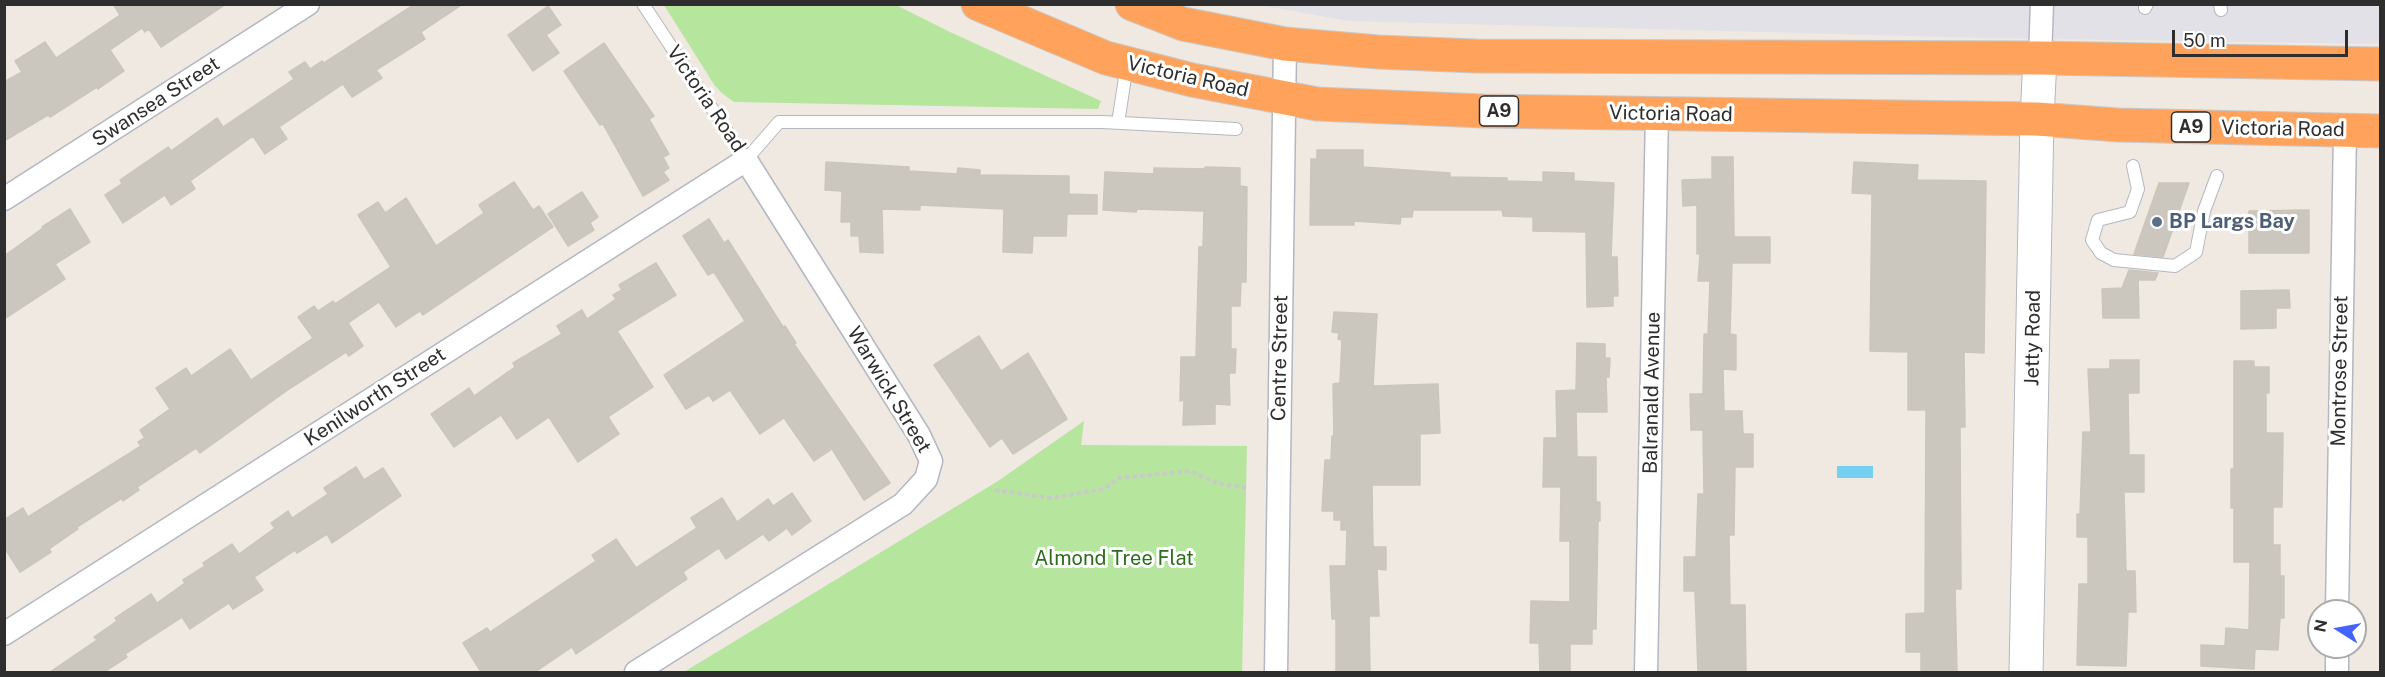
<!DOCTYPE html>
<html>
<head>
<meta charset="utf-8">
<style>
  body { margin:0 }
  #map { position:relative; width:2385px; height:677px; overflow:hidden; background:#efe9e1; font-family:"Public Sans",sans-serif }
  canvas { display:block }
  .frame { position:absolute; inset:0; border:6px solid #2e2e2e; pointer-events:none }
  .north { position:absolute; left:2307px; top:599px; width:60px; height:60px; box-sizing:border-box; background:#fff; border:2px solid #ababab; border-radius:50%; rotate:281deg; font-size:16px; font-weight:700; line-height:24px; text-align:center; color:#2e2e2e }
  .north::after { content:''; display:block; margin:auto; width:21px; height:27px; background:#4264fb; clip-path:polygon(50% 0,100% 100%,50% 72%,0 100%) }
  .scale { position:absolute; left:2172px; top:30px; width:176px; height:27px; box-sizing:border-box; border:3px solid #2e2e2e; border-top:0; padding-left:8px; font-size:18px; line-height:21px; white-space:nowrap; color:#2e2e2e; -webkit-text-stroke:4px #fff; paint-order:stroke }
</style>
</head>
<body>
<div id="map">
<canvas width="2385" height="677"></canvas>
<div class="frame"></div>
<div class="north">N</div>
<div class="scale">50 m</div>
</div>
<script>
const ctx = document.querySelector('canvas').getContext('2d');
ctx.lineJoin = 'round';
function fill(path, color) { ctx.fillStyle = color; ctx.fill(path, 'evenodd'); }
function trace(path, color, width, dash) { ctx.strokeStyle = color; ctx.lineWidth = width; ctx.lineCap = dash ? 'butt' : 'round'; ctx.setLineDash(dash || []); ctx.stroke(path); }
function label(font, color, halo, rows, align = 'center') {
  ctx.font = font + ' "Public Sans",sans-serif'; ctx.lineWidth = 6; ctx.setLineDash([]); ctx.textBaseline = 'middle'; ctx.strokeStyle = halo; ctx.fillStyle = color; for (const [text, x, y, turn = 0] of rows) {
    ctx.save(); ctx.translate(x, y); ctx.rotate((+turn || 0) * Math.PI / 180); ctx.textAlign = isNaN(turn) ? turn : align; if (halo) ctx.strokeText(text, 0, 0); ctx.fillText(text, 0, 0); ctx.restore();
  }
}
const industrial = new Path2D(`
  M2380,4v40l-395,-6 -636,-17 -90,-16z`);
const green = new Path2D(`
  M664,5h232l54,27 151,69 -3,8 -364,-7 -11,-8 -8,-8z
  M1084,421l-3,24 166,1 -5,226h-558l314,-191z`);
const water = new Path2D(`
  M1837,466h36v12h-36z`);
const building = new Path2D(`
  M113,4h113l-65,43 -12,-18 -4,3 -3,-4 -32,22 14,21 -26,18 -1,-2 -47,30 -2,-2 -44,26v-59l18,-10 -7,-11 30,-19 11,16 64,-43z
  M415,4h48l-42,28 4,7 -49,31 6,8 -30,19 -9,-13 -64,43 8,12 -22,15 -12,-18 -63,45 5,8 -24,16 -6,-10 -42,28 -18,-28 17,-11 -2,-4 48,-33 3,4 46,-33 6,9 71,-48 -5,-7 16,-10 5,7 12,-8 2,2z
  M548,6l13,19 -15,10 13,18 -26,18 -25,-36z
  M604,43l50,73 -5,3 20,35 -6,3 6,11 -6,4 6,8 -26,16 -40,-72 -3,1 -36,-54z
  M1317,150h46v17l87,6v4l57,1v3l36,1v-10l31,1v8l40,2 -3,74h6l1,39h-5v10l-26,1 -1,-75 -53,-1v-14l-30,-1 -1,-6h-89l-1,7h-11l-1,7 -46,-3v4h-44l1,-66h6z
  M1712,157h21l1,80h36v26h-38l-2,71 6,1v35l-13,-1 1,42h18l1,23h10v33h-18l-1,68h-5l1,70h15l1,67h-48l-3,-81h-11v-34h12l2,-63h6l-1,-64h-12l-1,-36h13l1,-60h4l2,-53h-12l2,-27h-3v-49l-14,1 -1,-26 30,-1z
  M826,162l83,5v4l48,3 1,-6 22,2v5l89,1v18l28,1v19h-30l-1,22h-33l-1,17 -29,-1 1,-43 -84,-4v5l-38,-1 1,44 -23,-1 -1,-16h-8v-14h-10l1,-31 -17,-1z
  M1854,162l64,3 -1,15 69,1 -2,172 -20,-1 1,75h-5l1,162h-6l2,83h-36v-20h-15v-38l19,-1 1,-203h-18v-58l-38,-1 2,-157 -20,-1z
  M1205,167l35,1v18l7,1 -1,95h-5l-1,24h-9v43h5l-1,24h-6l1,32 -15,-1v20l-32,1 1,-25 -4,1 1,-44h15l3,-110h4l1,-36 -67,-2 -1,3 -33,-2 2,-38 49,2v-6l51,1z
  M514,182l19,28 6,-4 14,21 -130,88 -3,-4 -24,16 -17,-25 -31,21 15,23 -14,10 -3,-4 -57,37 -89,64 -4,-5 -59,39 2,3 -16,11 -1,-3 -45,29 1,2 -29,20 2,3 -31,20 -16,-25v-27l19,-12 5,9 113,-71 -3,-4 7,-4 -5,-8 30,-21 -14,-21 30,-20 5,8 39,-27 21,31 62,-42 -15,-21 16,-11 4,5 15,-10 2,3 56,-37 -33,-52 20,-13 7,11 21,-15 30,48 48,-33 -5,-8z
  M2159,183h30l-26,74 -29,-3z
  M582,192l16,25 -8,6 4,7 -26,16 -20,-32z
  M70,209l20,33 -35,22 10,15 -61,40v-63l39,-28 -1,-1z
  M2309,210v43h-60v-42z
  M709,219l15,24 4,-3 55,87 2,-1 11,17 -2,1 96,139 -26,17 -32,-51 -18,12 -30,-43 -24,16 -30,-44 -17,11 -4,-6 -23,14 -22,-34 81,-54 -31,-49 -6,3 -25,-39z
  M656,263l20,32 -59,36 36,56 -45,30 11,17 -41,28 -29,-45 -32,22 -16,-24 -47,32 -23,-33 38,-26 5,8 41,-29 -2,-4 49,-29 -5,-8 25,-16 5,9 29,-20 -3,-4 9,-5 -3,-5z
  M2129,270l29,3 -3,7h-17l1,38h-36l-1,-29 20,-1z
  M2289,290l1,18h-14v20l-35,1v-38z
  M1334,312l43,2 -4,72 65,-2 2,49 -20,1v51h-48l1,62h13v23l-9,-1 2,47h-10l1,56h-34v-53h-4l-2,-53h16l1,-36h-6v-10h-7v-9h-12l3,-51h6l1,-24h2l-1,-52 7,-1 2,-43 -4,-1 1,-6 -7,-1z
  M979,336l22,35 27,-18 39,66 -54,35 -11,-16 -12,9 -56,-82z
  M1577,343l28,1v14h5l-1,19h-3l1,35h-31l1,45h19v45h4v19h-2l-2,108h-4v15h-22v28h-30l-1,-29h-9l1,-42 39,1v-61h-10l1,-54h-18l1,-49h13l-1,-47 20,-1z
  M2110,360h29v33h-11l1,62h15v37h-20l2,79h9l1,41h-8l-2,54 -49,-1 2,-81h9v-47h-11v-23h3l3,-82h8l-3,-63h22z
  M2234,361h20v6h15v26h-3v40h17l-1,74h-9v38h7v31h4v42h-4l-2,32 -23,-1 -1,20 -53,-3v-21l24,1 1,-18 23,2 1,-68h-16v-54h-3v-39h3z
  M356,467l8,13 19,-12 18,28 -69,47 -5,-9 -30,19 -2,-3 -41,27 9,13 -30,19 -4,-6 -39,26 -8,-12 -57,37 2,3 -23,15h-54l47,-32 -3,-3 23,-16 -2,-3 36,-24 6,9 28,-20 -2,-3 22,-14 -2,-3 29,-19 7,10 36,-26 -4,-5 17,-12 4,7 36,-24 -4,-6z
  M792,493l19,28 -19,14 -5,-7 -18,13 -6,-7 -37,25 -7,-11 -36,24 4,7 -111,75 -4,-7 -37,25h-54l-18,-29 24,-15 3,4 106,-71 -4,-6 24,-16 20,29 61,-40 -6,-10 31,-20 15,24 31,-23 5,7z`);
const path = new Path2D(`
  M995,490l56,8 53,-9 15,-11 71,-7 27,12 29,5`);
const lane = new Path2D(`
  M643,4l103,156 33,-38h323l134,7
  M2220,4l1,6
  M2145,8l2,-4
  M1118,123l9,-58
  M2133,166l5,23 -8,23 -32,8 -6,20 9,13 13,7 61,6 21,-14 8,-41 13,-35`);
const street = new Path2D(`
  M2040,58l2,-54
  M4,199l304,-195
  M2337,611l8,-480
  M4,634l742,-474 173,275 12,26 -5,18 -23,25 -267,168
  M1276,672l9,-628
  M1646,672l11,-559
  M2337,672v-25`);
const secondary = new Path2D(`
  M2026,672l11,-553 3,-61`);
const highway = new Path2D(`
  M978,4l128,54 86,22 125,24 166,7 554,8 81,6 262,6
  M1132,4l51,20 102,20 93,8 97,4 565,2 340,6`);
const markers = [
  [2157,222,6,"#5c6f8a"]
];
const shields = [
  [1499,111,39],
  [2191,127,39]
];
const shieldNames = [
  ["A9",1499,111],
  ["A9",2191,127]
];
const streetNames = [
  ["Victoria Road",1188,77,13],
  ["Victoria Road",706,99,56],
  ["Swansea Street",156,102,-33],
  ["Victoria Road",1671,114,1],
  ["Victoria Road",2283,129,1],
  ["Jetty Road",2033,338,-89],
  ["Centre Street",1280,358,-89],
  ["Montrose Street",2340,371,-89],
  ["Warwick Street",889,390,59],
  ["Balranald Avenue",1652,393,-89],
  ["Kenilworth Street",375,397,-33]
];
const serviceNames = [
  ["BP Largs Bay",2169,222]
];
const parkNames = [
  ["Almond Tree Flat",1114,559]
];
fill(industrial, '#e3e1e8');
fill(green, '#b6e59e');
fill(water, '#75cff0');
fill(building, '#cbc7bf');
trace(building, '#cbc5ba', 1.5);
trace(lane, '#b4b7c1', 14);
trace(street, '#b4b7c1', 25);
trace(secondary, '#b4b7c1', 35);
trace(highway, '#c9c9c9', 35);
trace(path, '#c9c9c9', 4, [4.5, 3]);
trace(lane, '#fff', 12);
trace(street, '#fff', 22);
trace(secondary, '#fff', 33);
trace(highway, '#ffa35c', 33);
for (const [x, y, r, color] of markers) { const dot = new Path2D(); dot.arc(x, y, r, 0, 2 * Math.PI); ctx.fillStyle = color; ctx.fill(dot); trace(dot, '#fff', 2); }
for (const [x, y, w] of shields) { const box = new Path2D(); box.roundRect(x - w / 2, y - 15, w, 30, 4.5); ctx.fillStyle = '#fff'; ctx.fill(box); trace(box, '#2e2e2e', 1.5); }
label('bold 18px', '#2e2e2e', null, shieldNames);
label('20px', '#2e2e2e', '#fff', streetNames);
label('bold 20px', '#4e5e75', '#fff', serviceNames, 'left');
label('20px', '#2c6e1b', '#fff', parkNames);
</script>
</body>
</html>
